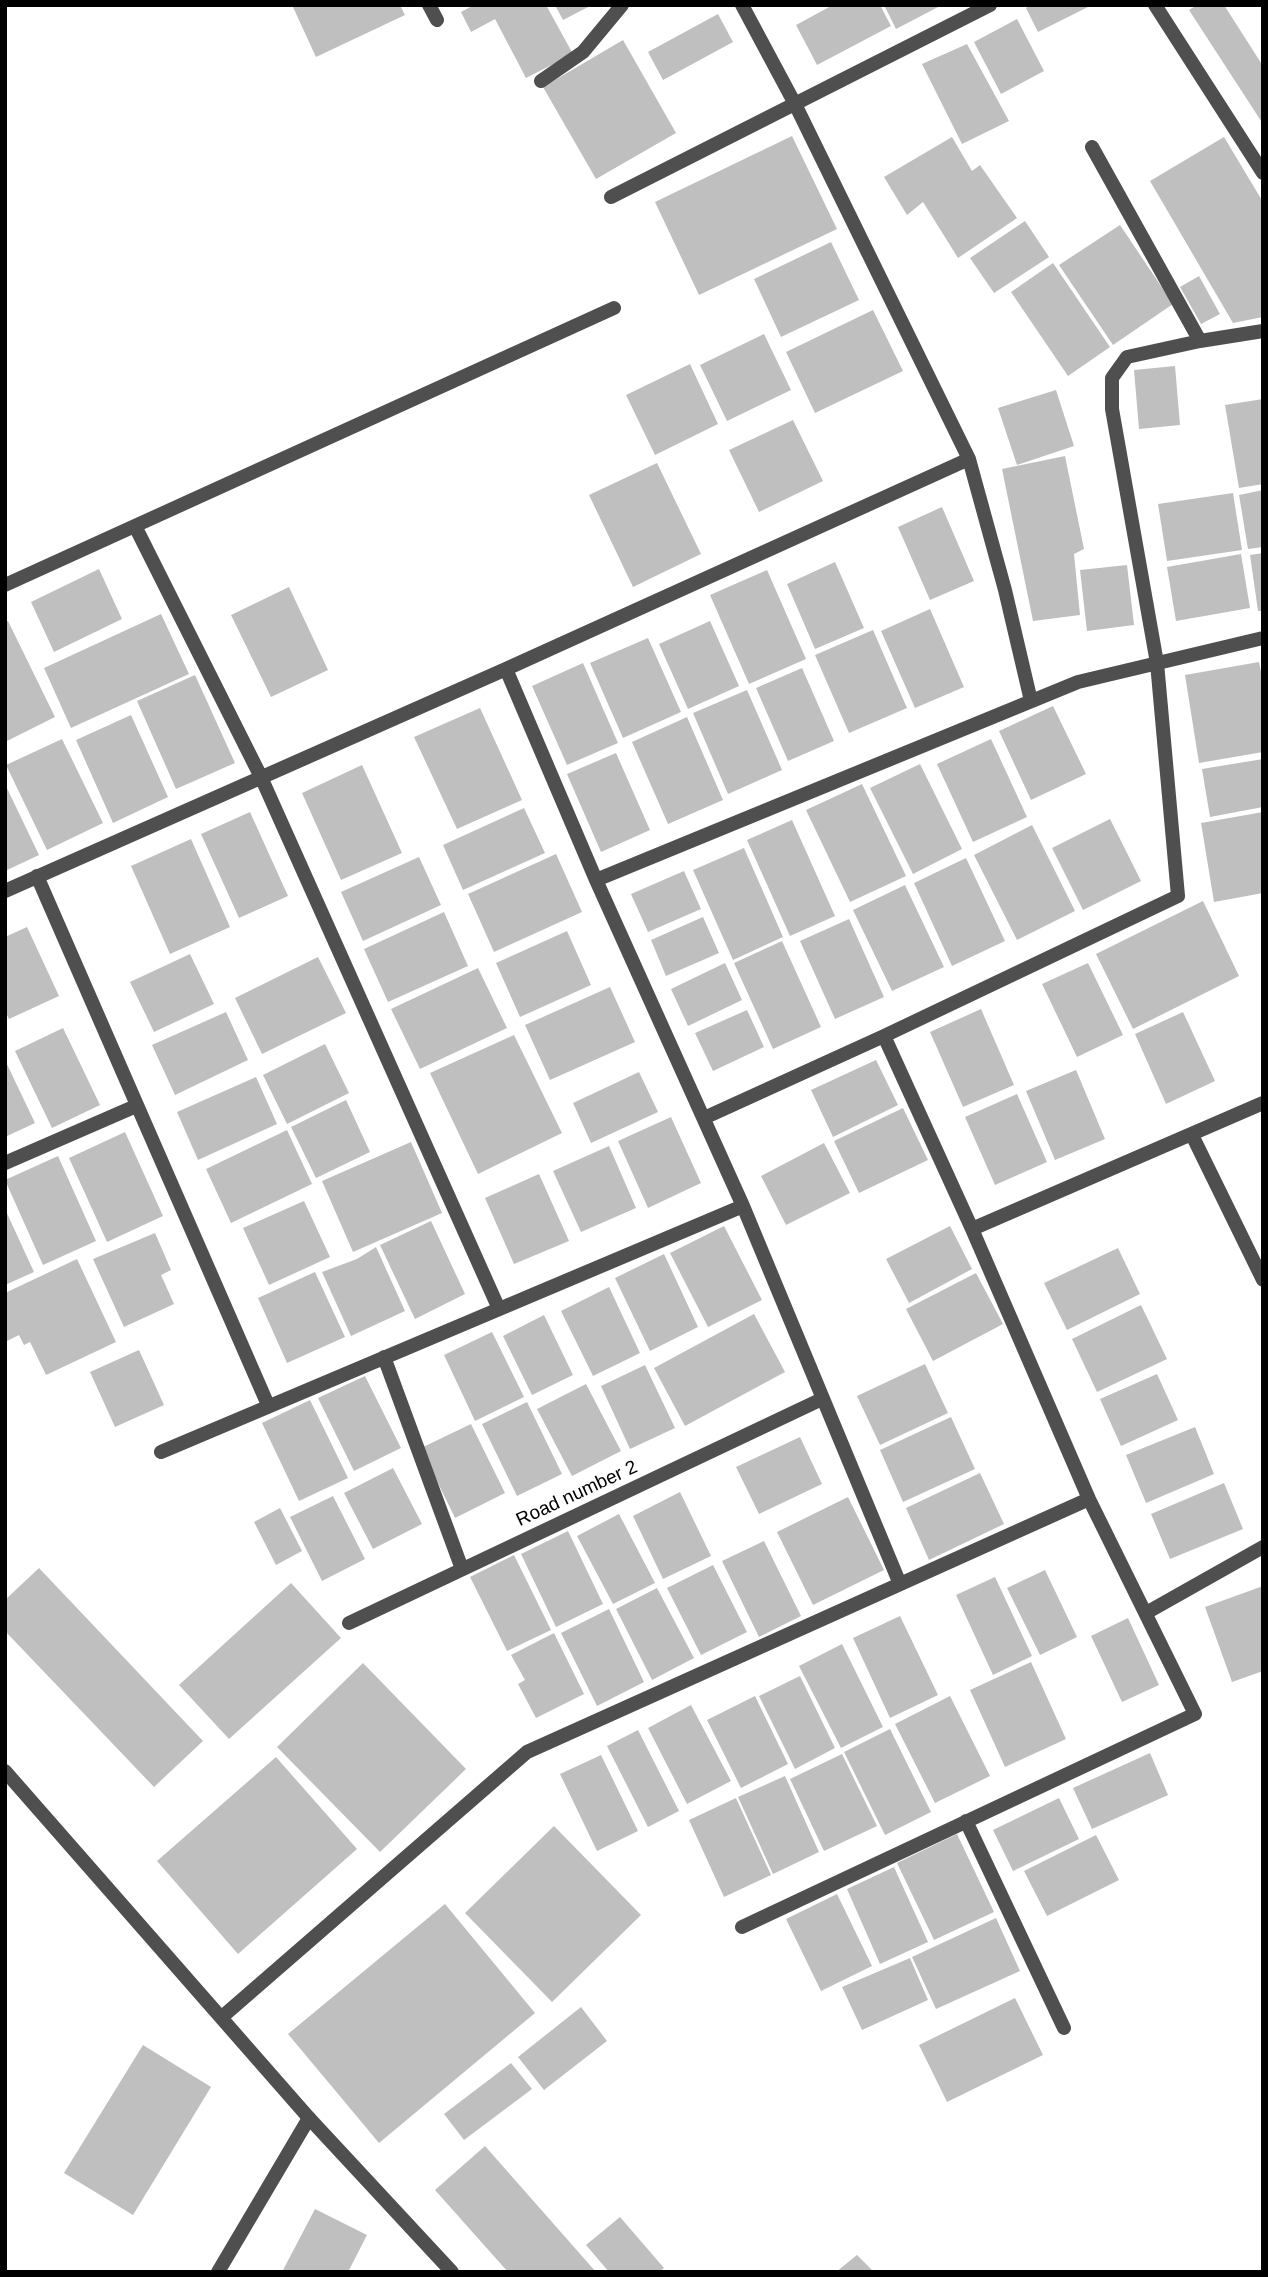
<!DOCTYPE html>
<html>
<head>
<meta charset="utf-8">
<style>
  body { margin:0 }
  #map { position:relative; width:1268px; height:2277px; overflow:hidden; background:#fff; font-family:Helvetica,sans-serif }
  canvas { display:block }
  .frame { position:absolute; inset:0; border:7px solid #000; pointer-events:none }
</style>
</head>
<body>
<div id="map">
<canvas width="1268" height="2277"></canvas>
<div class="frame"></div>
</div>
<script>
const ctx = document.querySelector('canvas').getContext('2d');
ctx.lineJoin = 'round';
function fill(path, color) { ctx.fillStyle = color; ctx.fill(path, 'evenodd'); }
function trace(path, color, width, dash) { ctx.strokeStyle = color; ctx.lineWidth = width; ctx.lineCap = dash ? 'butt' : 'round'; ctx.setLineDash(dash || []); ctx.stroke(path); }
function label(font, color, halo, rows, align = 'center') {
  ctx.font = font + ' Helvetica,sans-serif'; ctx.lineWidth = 5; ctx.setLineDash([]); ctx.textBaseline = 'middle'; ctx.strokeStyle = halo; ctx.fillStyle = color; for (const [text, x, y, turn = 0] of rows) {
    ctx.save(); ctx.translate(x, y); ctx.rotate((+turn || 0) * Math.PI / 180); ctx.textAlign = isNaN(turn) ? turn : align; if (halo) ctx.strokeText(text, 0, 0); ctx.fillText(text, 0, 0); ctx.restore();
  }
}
const building = new Path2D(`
  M292,5h108l5,10 -89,42z
  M474,5h72l27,49 -47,24 -31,-59 -24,13 -10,-20z
  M555,5h37l-29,15z
  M833,5h47l11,21 -74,39 -21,-40z
  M884,5h58l-46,24z
  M1031,5h61l-54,27 -12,-24z
  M1197,5h27l39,61v58l-74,-114z
  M718,14l15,28 -70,38 -15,-28z
  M1017,19l27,52 -43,23 -27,-52z
  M623,40l53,93 -80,46 -53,-92z
  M967,44l42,77 -47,23 -40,-80z
  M792,136l45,93 -138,66 -44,-93z
  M952,137l20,34 8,-6 37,53 -59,40 -35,-56 -16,13 -23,-38z
  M1224,137l39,65v115l-30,6 -83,-142z
  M1025,221l24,36 -55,36 -24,-35z
  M1120,225l53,79 -60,41 -54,-80z
  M831,242l28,58 -78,37 -27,-58z
  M1053,263l57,84 -42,29 -57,-84z
  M1199,276l21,38 -19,10 -21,-37z
  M873,310l30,61 -88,42 -29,-61z
  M764,334l27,56 -64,31 -27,-56z
  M690,364l28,60 -63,31 -29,-60z
  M1175,366l5,59 -41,4 -5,-59z
  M1056,390l18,56 -57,19 -19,-57z
  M1263,399v85l-24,4 -14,-83z
  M793,420l30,61 -64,31 -30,-62z
  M1065,456l19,93 -10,5 6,61 -47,6 -31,-152z
  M657,463l44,91 -68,33 -44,-92z
  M1263,490v57l-15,2 -9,-54z
  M1233,493l9,57 -75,11 -9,-57z
  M942,507l32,74 -44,19 -32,-73z
  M1263,553v58h-5l-8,-56z
  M1241,554l9,54 -74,13 -9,-54z
  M835,562l29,66 -49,21 -28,-65z
  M1127,565l7,60 -47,6 -7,-61z
  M99,569l23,50 -68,33 -23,-50z
  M767,570l39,89 -57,25 -39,-89z
  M289,587l39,83 -57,27 -40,-82z
  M930,609l34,78 -49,21 -34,-77z
  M161,614l28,60 -118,54 -27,-60z
  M8,621l47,96 -50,25v-120z
  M710,621l29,65 -51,23 -29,-65z
  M873,630l34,78 -58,25 -34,-78z
  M648,638l33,74 -58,26 -33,-75z
  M1259,662l4,20v70l-64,11 -14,-88z
  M583,663l35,80 -51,22 -35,-79z
  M802,668l32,73 -46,20 -32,-73z
  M195,675l40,88 -59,26 -39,-88z
  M747,690l35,80 -54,24 -35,-81z
  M1053,706l33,68 -55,26 -32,-69z
  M480,708l42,92 -65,29 -43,-92z
  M131,715l37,82 -55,26 -37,-83z
  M687,717l36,83 -55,24 -36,-82z
  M62,739l41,84 -56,27 -41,-85z
  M991,739l36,78 -54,25 -36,-78z
  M616,753l34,77 -49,22 -34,-78z
  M1263,759v48l-53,10 -8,-48z
  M920,764l42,85 -49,25 -43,-86z
  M362,765l40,88 -61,27 -39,-87z
  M5,784l34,71 -34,16z
  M862,784l44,92 -56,26 -44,-92z
  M524,808l21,45 -82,37 -20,-45z
  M250,812l38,84 -49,22 -38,-84z
  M1263,812v81l-49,9 -13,-79z
  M1110,819l31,62 -58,29 -31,-62z
  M792,820l43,96 -45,20 -43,-96z
  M1032,825l43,86 -58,29 -43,-85z
  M191,839l39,88 -60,27 -39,-88z
  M744,848l39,89 -50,23 -40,-90z
  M556,854l26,58 -88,40 -26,-58z
  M419,857l22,48 -78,36 -22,-49z
  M966,858l39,83 -53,25 -38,-83z
  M684,871l17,38 -53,23 -17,-38z
  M905,885l39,82 -52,24 -39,-81z
  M1203,901l36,75 -106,53 -37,-75z
  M444,912l24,54 -80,36 -24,-53z
  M703,917l16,36 -53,23 -15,-36z
  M849,919l35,78 -49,22 -35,-78z
  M27,927l32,69 -50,23 -4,-8v-74z
  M567,931l24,54 -71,32 -24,-54z
  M782,941l39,86 -48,22 -39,-86z
  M190,954l24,50 -60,28 -24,-50z
  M318,957l28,56 -84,41 -27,-56z
  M725,963l17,37 -54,26 -17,-37z
  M1088,963l35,72 -46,22 -35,-73z
  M478,968l29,60 -87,41 -29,-60z
  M610,987l25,55 -85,38 -25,-55z
  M981,1009l33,76 -51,22 -33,-75z
  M747,1010l17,37 -51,24 -18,-38z
  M226,1012l22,48 -73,35 -23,-50z
  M1183,1012l32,69 -49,23 -31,-70z
  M63,1028l37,77 -48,23 -37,-77z
  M514,1035l48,98 -84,41 -48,-101z
  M325,1044l24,49 -62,31 -24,-49z
  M5,1060l30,63 -30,14z
  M876,1060l22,45 -65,32 -22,-47z
  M1076,1070l29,69 -50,21 -29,-69z
  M639,1072l19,40 -67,31 -18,-40z
  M256,1077l21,47 -79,36 -21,-48z
  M1017,1094l30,68 -52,23 -30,-68z
  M346,1100l24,52 -54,26 -25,-51z
  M903,1108l25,52 -69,33 -25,-52z
  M671,1117l30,66 -53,25 -30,-67z
  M287,1130l25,54 -81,39 -25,-54z
  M125,1132l38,84 -56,26 -38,-84z
  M411,1142l31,71 -89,39 -31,-71z
  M824,1143l26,50 -64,32 -25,-49z
  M609,1146l27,62 -55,24 -28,-61z
  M58,1156l38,85 -53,24 -38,-85z
  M539,1174l30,67 -55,23 -29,-66z
  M304,1201l26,56 -61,28 -26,-57z
  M5,1209l29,63 -29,13z
  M431,1221l34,73 -50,25 -35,-74z
  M724,1226l38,74 -54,27 -38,-74z
  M950,1226l22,43 -63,34 -23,-44z
  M155,1233l16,37 -10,5 13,29 -50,23 -31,-68z
  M376,1247l29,64 -54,25 -29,-64 35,-13z
  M1118,1248l22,46 -73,36 -23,-47z
  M664,1254l34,73 -48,24 -35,-73z
  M77,1259l39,83 -70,33 -16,-33 -6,3 -5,-10 -14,7v-49z
  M315,1272l30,65 -58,26 -29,-65z
  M976,1273l27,51 -70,37 -27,-52z
  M609,1287l31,66 -47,23 -32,-65z
  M1141,1305l26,54 -70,33 -25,-53z
  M754,1314l31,58 -100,54 -31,-58z
  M544,1315l29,60 -41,20 -29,-59z
  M492,1332l32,65 -49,24 -31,-66z
  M139,1350l25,55 -49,22 -25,-55z
  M925,1364l23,49 -68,32 -23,-49z
  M645,1365l30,63 -45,21 -29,-63z
  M1157,1374l21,46 -57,26 -21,-47z
  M365,1376l36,72 -47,23 -36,-73z
  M586,1384l35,67 -49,25 -35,-67z
  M310,1400l38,78 -49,23 -37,-78z
  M527,1402l35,72 -45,22 -35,-72z
  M951,1417l24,52 -72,33 -23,-52z
  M471,1424l34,69 -50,25 -34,-70z
  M1195,1427l19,47 -68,29 -20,-48z
  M800,1437l22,47 -63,30 -23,-47z
  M393,1468l29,56 -49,25 -29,-56z
  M980,1473l24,51 -75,36 -23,-52z
  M1224,1483l19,46 -73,30 -19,-45z
  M680,1492l31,64 -48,23 -30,-63z
  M333,1496l32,63 -43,22 -32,-64z
  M848,1497l36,73 -71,35 -36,-73z
  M280,1508l22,43 -26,14 -22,-43z
  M619,1514l36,69 -42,21 -36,-68z
  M568,1531l35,73 -47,23 -35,-73z
  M764,1541l37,75 -42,21 -37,-76z
  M514,1555l37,75 -44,21 -37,-74z
  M713,1565l34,67 -46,23 -34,-67z
  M39,1568l164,173 -49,46 -149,-156v-31z
  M1045,1570l32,67 -37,18 -33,-67z
  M995,1577l37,79 -39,19 -37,-80z
  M291,1583l50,55 -112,101 -50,-54z
  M1263,1586v85l-31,11 -27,-75z
  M657,1588l37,70 -42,22 -36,-71z
  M609,1609l35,73 -47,24 -36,-73z
  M900,1616l38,79 -48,23 -37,-80z
  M1128,1618l31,67 -37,17 -31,-66z
  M554,1633l30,61 -48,24 -18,-34 7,-4 -14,-25z
  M842,1644l41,83 -42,21 -42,-82z
  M1031,1662l35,77 -61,28 -35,-77z
  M363,1663l103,106 -86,83 -103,-105z
  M800,1676l35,72 -40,21 -36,-73z
  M755,1696l33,68 -47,24 -34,-68z
  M950,1696l40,80 -55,27 -40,-79z
  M691,1705l40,76 -44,23 -39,-76z
  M890,1729l41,83 -46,23 -41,-83z
  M638,1730l41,81 -31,16 -41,-81z
  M1150,1753l18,42 -76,34 -19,-41z
  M842,1754l35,72 -53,25 -34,-72z
  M601,1755l37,76 -41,20 -37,-77z
  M276,1757l81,92 -119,105 -81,-93z
  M785,1776l34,76 -46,22 -35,-77z
  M736,1798l35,77 -47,22 -35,-77z
  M1059,1798l20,41 -66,32 -20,-41z
  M554,1826l87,89 -89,87 -87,-89z
  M957,1834l37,78 -60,28 -37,-77z
  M1096,1835l23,45 -72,36 -23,-45z
  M894,1867l34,75 -48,22 -33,-75z
  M837,1894l35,72 -51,25 -35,-72z
  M445,1904l90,109 -156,130 -91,-109z
  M996,1918l24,53 -84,38 -24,-52z
  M910,1958l18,42 -66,30 -20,-43z
  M1015,1998l28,57 -96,47 -28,-57z
  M581,2007l26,34 -63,49 -26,-33z
  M143,2045l68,42 -78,128 -69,-42z
  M511,2063l21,26 -68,51 -20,-26z
  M485,2146l111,126h-88l-73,-82z
  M315,2209l52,26 -19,37h-66z
  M620,2217l44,51 -5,4h-50l-23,-27z
  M857,2255l17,17h-38z`);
const lane = new Path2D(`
  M218,2272l91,-154`);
const street = new Path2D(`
  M429,5l8,15
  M742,5l53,99 174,355 36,131 26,111
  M1155,5l108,168
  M541,81l42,-29 39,-47
  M1092,147l108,194
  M611,197l379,-192
  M135,526l126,251 238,532
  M5,585l609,-277
  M506,669l90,211 147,326 157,378
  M37,876l231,529
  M596,880l482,-198 185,-44
  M5,891l501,-222 463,-210
  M704,1118l180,-82 294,-140 -21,-233 -45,-254v-31l15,-21 73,-16 63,-10
  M1192,1135l71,145
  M5,1163l131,-57
  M972,1229l291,-126
  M384,1357l78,212
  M161,1452l582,-246
  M1146,1613l117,-66
  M349,1623l473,-224
  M5,1771l304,347 143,154
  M966,1821l98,207
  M742,1927l453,-213 -106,-215 -117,-270 -88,-193
  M222,2017l305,-265 562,-253`);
const streetNames = [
  ["Road number 2",577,1494,-25]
];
fill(building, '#bfbfbf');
trace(lane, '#4f4f4f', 14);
trace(street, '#4f4f4f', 14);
label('19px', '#000', '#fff', streetNames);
</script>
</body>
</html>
